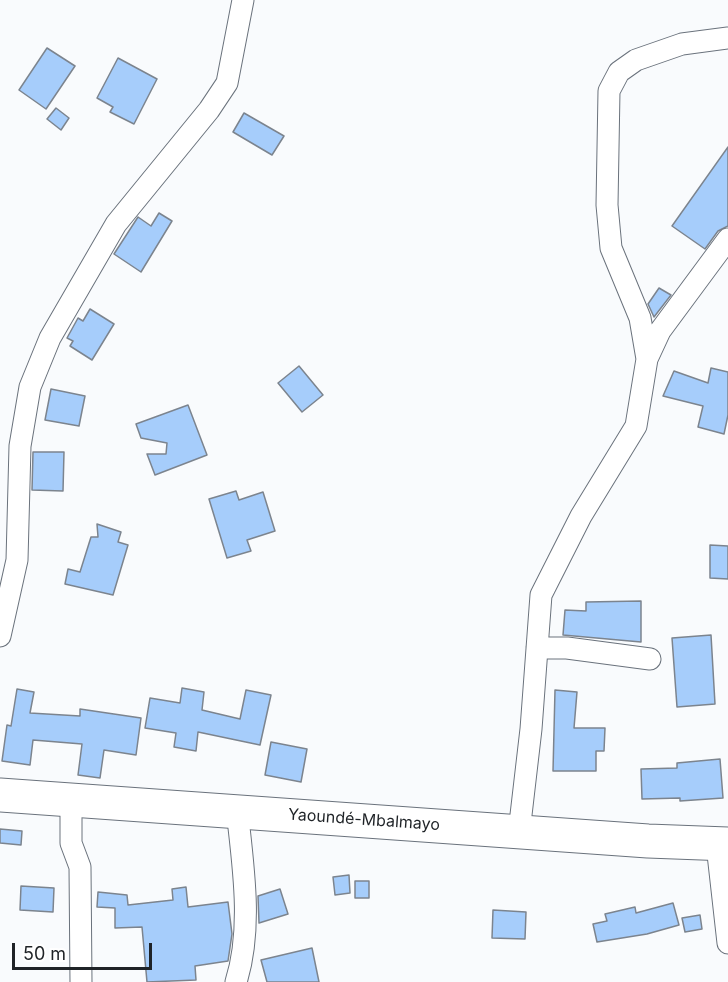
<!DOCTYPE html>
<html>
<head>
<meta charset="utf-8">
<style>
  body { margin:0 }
  #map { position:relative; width:728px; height:982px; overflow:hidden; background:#f9fbfd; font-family:Inter,sans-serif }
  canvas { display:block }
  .scale { position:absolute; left:12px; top:943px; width:140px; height:27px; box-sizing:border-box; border:3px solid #1f2327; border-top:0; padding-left:8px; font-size:18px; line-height:21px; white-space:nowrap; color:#1f2327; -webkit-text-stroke:4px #fff; paint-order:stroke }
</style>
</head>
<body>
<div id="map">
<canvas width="728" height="982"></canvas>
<div class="scale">50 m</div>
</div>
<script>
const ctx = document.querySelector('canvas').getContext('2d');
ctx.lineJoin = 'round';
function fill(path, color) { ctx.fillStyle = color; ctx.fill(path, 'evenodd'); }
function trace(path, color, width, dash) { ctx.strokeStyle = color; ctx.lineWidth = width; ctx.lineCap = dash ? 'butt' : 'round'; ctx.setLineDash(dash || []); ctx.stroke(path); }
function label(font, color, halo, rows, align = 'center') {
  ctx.font = font + ' Inter,sans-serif'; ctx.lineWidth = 6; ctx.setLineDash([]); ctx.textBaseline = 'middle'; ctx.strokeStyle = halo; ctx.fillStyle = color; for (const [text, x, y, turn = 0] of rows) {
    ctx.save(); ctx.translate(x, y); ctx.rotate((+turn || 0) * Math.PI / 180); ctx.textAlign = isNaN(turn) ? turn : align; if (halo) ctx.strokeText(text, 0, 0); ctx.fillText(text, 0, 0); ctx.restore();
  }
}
const building = new Path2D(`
  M47,48l28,18 -29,43 -27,-19z
  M118,58l39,21 -23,45 -24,-12 3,-5 -16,-9z
  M56,108l13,10 -8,12 -14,-11z
  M244,113l40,23 -12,19 -39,-23z
  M728,147v79l-10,5 -13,18 -33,-23z
  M159,213l13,8 -31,51 -27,-18 24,-37 13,9z
  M659,288l12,7 -17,22 -6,-13z
  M90,309l24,15 -22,36 -22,-14 3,-5 -6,-3 11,-20 5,3z
  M299,366l24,29 -21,17 -24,-29z
  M711,368l17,4v43l-4,19 -26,-7 5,-21 -40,-10 11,-25 34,12z
  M51,389l34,7 -6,30 -34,-6z
  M188,405l19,50 -52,20 -8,-21h19l1,-11 -26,-5 -5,-14z
  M33,452h31l-1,39 -31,-1z
  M236,491l3,9 24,-8 12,39 -28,9 4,11 -24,7 -18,-59z
  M97,524l24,8 -3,10 10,3 -15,50 -48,-11 3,-15 12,3 11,-35h7z
  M710,545l18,1v33l-18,-1z
  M641,601v41l-78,-7 2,-25 21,1v-9z
  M711,635l4,69 -38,3 -5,-69z
  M182,688l22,4 -2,18 38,9 6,-29 25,5 -11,50 -62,-13 -2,19 -22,-4 2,-14 -31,-5 5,-30 30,5z
  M17,689l17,3 -4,21 50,3v-7l61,9 -5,37 -32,-5 -4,28 -22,-3 4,-31 -49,-4 -3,25 -28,-4 5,-36 4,1z
  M555,690l22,2 -3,36h31l-1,23h-8v20h-43z
  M271,742l36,7 -6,33 -36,-7z
  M720,759l3,39 -43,3v-3l-38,1 -1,-30 36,-1v-5z
  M0,829l22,2 -1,14 -21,-2z
  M349,875l1,18 -15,2 -2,-18z
  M355,881h14v17h-14z
  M21,886l33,2 -1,24 -33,-2z
  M186,887l2,20 40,-5 4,32 -4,27 -33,5 1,14 -49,2 -5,-55 -27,1v-20l-18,-1 1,-15 29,3 1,10 45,-5 -1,-11z
  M280,889l8,25 -29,9 -1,-27z
  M673,903l6,22 -32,9 -50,8 -4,-18 14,-3 -2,-7 30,-7 1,6z
  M493,910l33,2 -1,27 -33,-1z
  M700,915l2,14 -17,3 -3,-14z
  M312,948l7,34h-52l-6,-22z`);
const minor = new Path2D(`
  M647,359l13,-28 68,-92
  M0,636l17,-76 3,-114 10,-59 20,-49 66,-114 93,-114 18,-27 16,-83
  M537,648h30l83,11
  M71,799v44l9,24 1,115
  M519,832l12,-103 10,-134 40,-79 55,-90 11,-67 -7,-41 -29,-70 -4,-43 2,-114 10,-19 17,-12 46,-16 46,-6
  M717,845l11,98
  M236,982c17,-54 7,-117 1,-172`);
const trunk = new Path2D(`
  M0,795l648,46 80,3`);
const streetNames = [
  ["Yaoundé-Mbalmayo",364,820,4]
];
fill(building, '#a6cdfb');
trace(building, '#7c848e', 1.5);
trace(minor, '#6a727c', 23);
trace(trunk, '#6a727c', 35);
trace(minor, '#fff', 21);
trace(trunk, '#fff', 33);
label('16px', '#1f2327', '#fff', streetNames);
</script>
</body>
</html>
